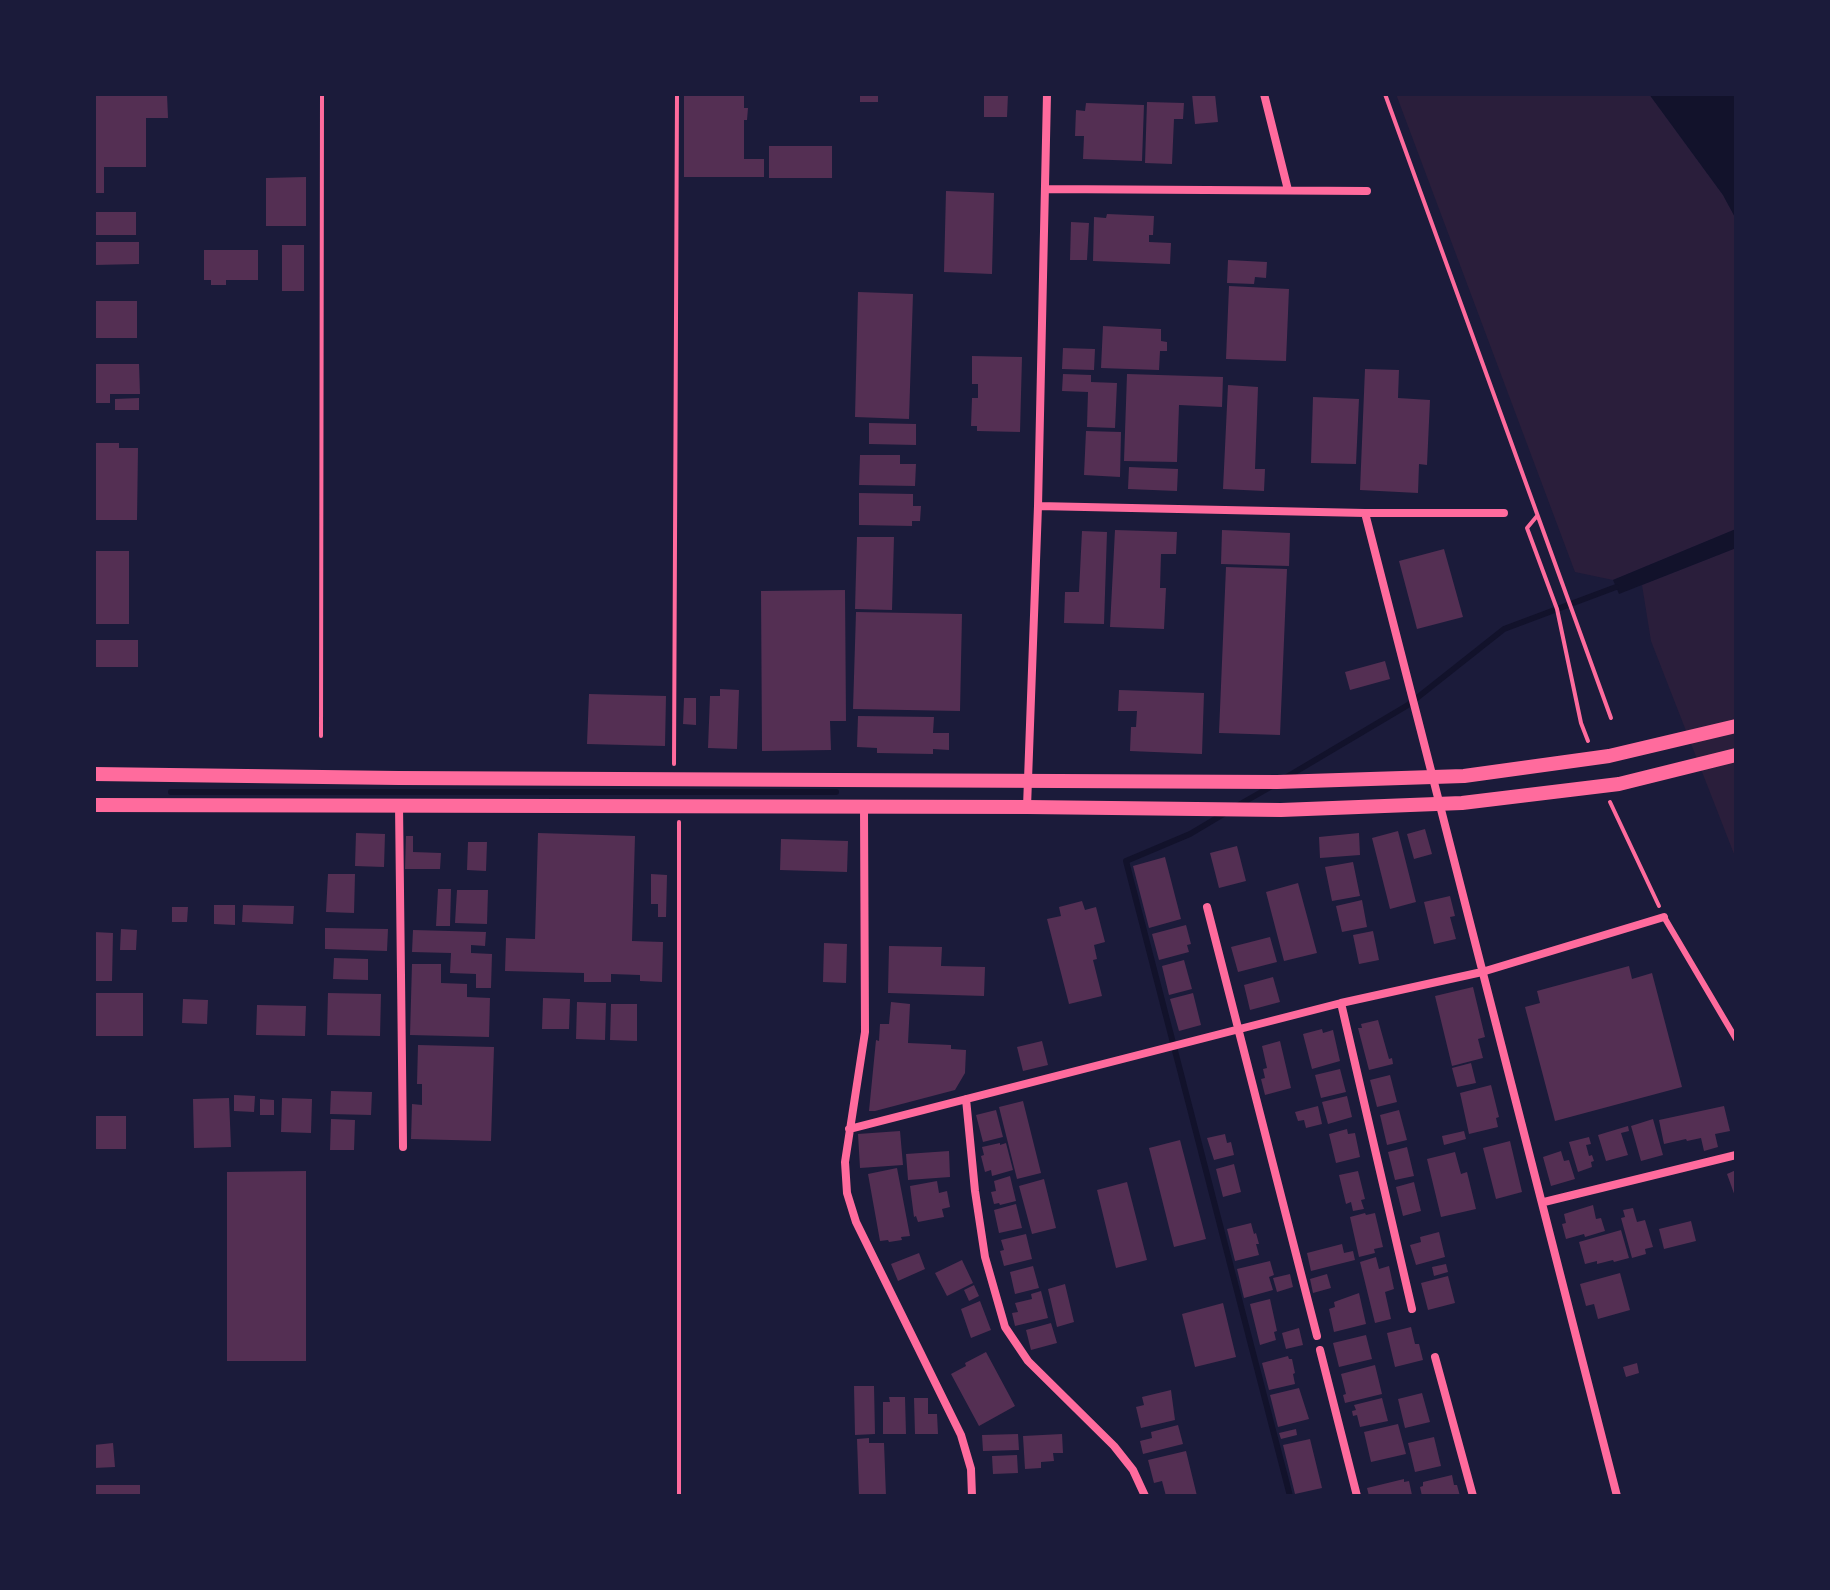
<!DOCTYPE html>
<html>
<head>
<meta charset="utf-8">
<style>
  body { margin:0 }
  #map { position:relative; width:1830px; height:1590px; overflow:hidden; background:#1b1b3a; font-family:Montserrat,sans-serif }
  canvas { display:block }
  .frame { position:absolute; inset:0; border:96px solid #1b1b3a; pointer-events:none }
</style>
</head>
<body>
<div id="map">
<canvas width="1830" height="1590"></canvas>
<div class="frame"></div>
</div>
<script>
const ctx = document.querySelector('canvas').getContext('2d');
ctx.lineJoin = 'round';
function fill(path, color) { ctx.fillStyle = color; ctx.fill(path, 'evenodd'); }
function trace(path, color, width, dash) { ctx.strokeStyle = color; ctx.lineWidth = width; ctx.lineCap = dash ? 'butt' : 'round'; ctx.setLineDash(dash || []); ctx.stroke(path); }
const green = new Path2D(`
  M1396,94h253l74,101 13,24v310l-123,51 -38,-8z
  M1736,548v311l-85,-218 -9,-56z`);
const water = new Path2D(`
  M1649,94h87v125l-13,-24z
  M1736,529v19l-117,46 -6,-14z`);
const stream = new Path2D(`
  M1285,778l123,-73 96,-76 112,-42
  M171,792h665
  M1237,806l35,-20
  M1227,812l-37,22 -64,27 164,635`);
const building = new Path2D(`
  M94,94h73l1,24h-22v49h-42v26h-10z
  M684,94l60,1v13h4l-1,12h-3v39h20v18h-80z
  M860,94h18v8h-18z
  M984,94h24l-1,23h-23z
  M1192,94h23l3,28 -23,2z
  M1147,102l37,1 -1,16h-9l-2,45 -27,-1z
  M1086,103l58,2 -2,56 -59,-2 1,-23h-9l1,-26 9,1z
  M769,146h63v32h-63z
  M306,177v49h-40v-48z
  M946,191l48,2 -2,81 -48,-2z
  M94,212h42v23h-42z
  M1107,214l47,2 -1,19h-4v7l22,1 -1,21 -77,-3 1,-44 12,1z
  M1071,222l18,1 -2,37h-17z
  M94,242h45v22l-45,1z
  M282,245h22v46h-22z
  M204,250h54v30h-32v5h-15v-5h-7z
  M1228,260l39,2 -1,16 -11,-1 -1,7 -27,-1z
  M1229,286l60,3 -3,72 -60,-2z
  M858,292l55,2 -4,125 -54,-2z
  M94,301h43v37h-43z
  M1103,326l58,3v12l6,1v9h-7l-1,19 -58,-2z
  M1063,348l32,1 -1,21 -32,-1z
  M972,356l50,1 -2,75 -43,-1v-5h-6l1,-28h6v-14h-6z
  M94,364h45l1,30h-30v9h-16z
  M1365,369l34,1 -1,28 32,2 -3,65 -8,-1 -1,29 -58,-3z
  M1063,374l28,1v7l26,1 -2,45 -28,-1 1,-35 -26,-1z
  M1127,374l96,3 -1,30 -43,-2 -2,57 -53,-1z
  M1228,385l30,2 -3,82h10l-1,22 -41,-2z
  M1313,397l46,2 -3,65 -45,-1z
  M139,398v12h-24v-11z
  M869,423l47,1v21l-47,-1z
  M1086,431l35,1 -1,45 -36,-2z
  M94,443h25v5h19l-1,72h-43z
  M860,455h40v9h16l-1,22 -56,-1z
  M1129,467l49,2 -1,22 -49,-2z
  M859,493l54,1v12h8l-1,15h-8v5l-53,-1z
  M1115,530l62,2 -1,22h-15l-1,34h6l-2,41 -54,-2z
  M1222,530l68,3 -1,33 -68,-2z
  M1082,531l25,1 -3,92 -40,-1 1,-31h14z
  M857,537h37l-2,73 -37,-1z
  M1444,549l19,68 -46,12 -18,-68z
  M96,551h33v73h-33z
  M1226,567l61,2 -7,166 -61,-2z
  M845,590l1,131h-16l1,29 -69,1 -1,-160z
  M856,612l106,2 -2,97 -107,-2z
  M94,640h44v27h-44z
  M1385,661l5,18 -40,11 -5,-18z
  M720,689l19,1 -2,59 -29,-1 2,-52h10z
  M1119,690l85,3 -2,61 -72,-3 1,-24h5l1,-16h-19z
  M589,694l77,2 -1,50 -78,-2z
  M684,698h12v27l-13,-1z
  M858,716l76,1 -1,16h16v17l-16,-1v5l-56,-1v-5l-20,-1z
  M1425,829l7,25 -18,5 -7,-25z
  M1398,831l18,71 -26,7 -18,-71z
  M356,833l29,1 -1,33 -29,-1z
  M538,833l97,3 -3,105 31,1 -1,40 -22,-1v-6l-29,-1v8h-27v-9l-79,-2 1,-33 29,1z
  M1359,833l1,22 -40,3 -1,-21z
  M406,836h7v16l28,1 -1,16h-35z
  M781,839l67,2 -1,31 -67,-2z
  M468,842h19l-1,29 -19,-1z
  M1237,846l9,35 -27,7 -9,-35z
  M1165,857l16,62 -32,9 -16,-62z
  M1353,862l7,34 -28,5 -7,-34z
  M328,874h27l-1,39 -28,-1z
  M651,874l16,1 -1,42h-8v-13h-7z
  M1298,883l19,70 -33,8 -18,-69z
  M438,889h13l-1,37h-14z
  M457,890h31l-1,34 -32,-1z
  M1450,896l5,20 -5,1 6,22 -22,5 -10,-42z
  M1362,900l5,27 -25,5 -6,-26z
  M1082,901l3,9 11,-3 9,35 -11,3 3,14 -4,1 9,36 -33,8 -22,-85 14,-3 -2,-9z
  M214,905h21v20l-21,-1z
  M243,905l51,1 -1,18 -51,-2z
  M172,907h16l-1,15h-15z
  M1186,925l5,19 -4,1 2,7 -30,8 -7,-26z
  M325,928l63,1 -1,22 -62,-2z
  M121,929l16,1 -1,20h-16z
  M413,930l73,2 -1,14 -14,-1v8l21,1 -1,34h-15v-14l-26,-1 1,-20 -39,-1z
  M1373,931l6,29 -20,4 -6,-29z
  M94,932l19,1 -1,48h-18z
  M1270,937l7,25 -39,10 -7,-25z
  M824,943l23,1 -1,39 -23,-1z
  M889,946l53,1 -1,19 44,1 -1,29 -96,-3z
  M334,958l34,1v21l-35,-1z
  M1184,960l8,29 -23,6 -7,-29z
  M412,964h29v19l26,1v13l23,1 -1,39 -79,-2z
  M1629,966l3,13 20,-6 30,114 -127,34 -30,-114 15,-4 -3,-12z
  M1273,977l7,25 -30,8 -6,-25z
  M1473,987l12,50 -7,2 5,19 -31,8 -17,-70z
  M94,993h49v43h-49z
  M328,993l53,1 -1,42 -53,-1z
  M1193,993l8,32 -22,6 -9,-32z
  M543,998l27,1 -1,30h-27z
  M183,999l25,1 -1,24 -25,-1z
  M577,1002l29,1 -1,37 -29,-1z
  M891,1002l19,2 -2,39 43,2v4l15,1 -1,23 -10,17 -80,21h-6l7,-71 3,1 1,-17h9z
  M611,1004h26v37l-27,-1z
  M257,1005l49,1 -1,30 -49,-1z
  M1378,1020l11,39 3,-1 1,6 -24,6 -11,-42h4l-1,-4z
  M1322,1029l1,4 10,-3 7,31 -28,8 -9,-35z
  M1042,1041l6,24 -25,6 -6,-24z
  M1280,1041l11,47 -26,7 -4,-16 4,-1 -2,-9 4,-1 -5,-22z
  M418,1045l76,2 -3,94 -80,-2 1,-35 10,1v-21h-5z
  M1471,1063l5,20 -19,4 -5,-19z
  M1340,1069l6,23 -25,6 -6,-23z
  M1390,1075l7,27 -20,5 -7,-27z
  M1491,1085l8,32 -3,1 2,9 -29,7 -9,-41z
  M331,1091l41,1 -1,23 -41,-1z
  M234,1095l21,1 -1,16 -20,-1z
  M1347,1096l5,21 -24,7 -6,-22z
  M229,1098l2,49 -37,1 -1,-49z
  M282,1098l30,1 -1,34 -30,-1z
  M260,1099l14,1v15h-14z
  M1023,1101l18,72 -24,6 -18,-72z
  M1318,1106l4,18 -16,4 -2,-8 -6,1 -3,-9z
  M1724,1106l6,25 -15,3 3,13 -14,4 -3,-13 -14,3 -1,-2 -22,5 -5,-24z
  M996,1110l7,27 -20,5 -7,-27z
  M1399,1110l8,30 -20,5 -7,-30z
  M94,1116h32v33h-32z
  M331,1119l24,1 -1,30h-24z
  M1653,1119l10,36 -22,6 -10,-35z
  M1628,1126l1,5 -8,2 7,22 -22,6 -8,-26z
  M1347,1129l1,5 7,-1 5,24 -24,6 -7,-29z
  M900,1131l3,34 -43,3 -2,-34z
  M1464,1131l2,8 -22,6 -2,-9z
  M1225,1134l2,9 4,-1 3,13 -20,5 -7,-22z
  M1589,1137l2,7 -5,1 3,11 3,-1 2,6 -3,1 1,5 -14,5 -9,-30z
  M1180,1140l26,99 -32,8 -25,-99z
  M1510,1141l12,51 -26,7 -13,-51z
  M1000,1143v2l6,-2 7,27 -21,6 -1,-6 -6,2 -4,-16 3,-1 -2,-8z
  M1407,1147l7,29 -19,4 -7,-28z
  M949,1151l1,26 -42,3 -2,-26z
  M1561,1151l3,10 5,-1 6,19 -24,7 -8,-29z
  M1455,1152l6,22 6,-2 9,37 -35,8 -14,-58z
  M1234,1164l7,28 -18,5 -7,-28z
  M897,1168l13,68 -9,1 1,3 -13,2 -1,-2 -8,1 -12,-67z
  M1736,1170v29l-9,-25z
  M306,1171v190h-79v-189z
  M1358,1171l7,28 -4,1 3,9 -11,2 -2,-9 -5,2 -7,-29z
  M1010,1176l6,25 -16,4 -1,-2 -5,1 -3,-12 5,-1 -2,-10z
  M1044,1179l12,49 -24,6 -13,-48z
  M937,1181l2,12 8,-2 3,16 -8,2 2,8 -26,5 -2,-6 -2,1 -4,-31z
  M1127,1182l20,78 -31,8 -19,-78z
  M1414,1182l7,29 -18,5 -7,-29z
  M1016,1204l6,24 -23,5 -5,-23z
  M1593,1205l3,14 5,-1 4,13 -20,6 -1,-3 -18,5 -4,-15 4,-1 -2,-9z
  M1633,1208l4,14 8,-2 8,27 -8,2 1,5 -14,4 -11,-40 4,-1 -2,-7z
  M1365,1213l1,2 9,-2 8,34 -9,2 1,4 -16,4 -9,-40z
  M1691,1221l5,20 -32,8 -5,-20z
  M1251,1223l3,11 2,-1 3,11h-3l3,11 -24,6 -8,-32z
  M1621,1230l8,28 -15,4 -1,-2 -16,4v-3l-12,3 -6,-22z
  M1439,1232l6,25 -29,8 -6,-20 11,-3 -1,-5z
  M1026,1234l6,25 -28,7 -4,-15 4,-1 -3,-10z
  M1342,1244l2,9 9,-2 2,9 -44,11 -4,-18z
  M919,1253l6,16 -27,12 -7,-17z
  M1376,1257l3,12 10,-3 5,23 -9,3 6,27 -16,4 -15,-61z
  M962,1260l11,23 -26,13 -12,-23z
  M1270,1261l4,14 -5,2 4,13 -29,8 -7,-29z
  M1446,1264l2,8 -14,4 -2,-9z
  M1033,1266l6,22 -24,6 -5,-22z
  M1620,1273l10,37 -32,9 -4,-15 -8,2 -6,-22z
  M1290,1274l3,13 -16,5 -4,-14z
  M1327,1274l4,14 -18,5 -3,-14z
  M1448,1276l7,27 -27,7 -7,-27z
  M1065,1284l9,38 -17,5 -9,-38z
  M974,1285l5,11 -10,5 -5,-11z
  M1041,1291l7,27 -33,8 -3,-13 6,-1 -3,-9 17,-4 -1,-5z
  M1359,1293l7,31 -32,8 -5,-23 6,-2 -1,-5z
  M1270,1299l7,32 -3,1 2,8 -16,5 -10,-41z
  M980,1301l11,29 -20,8 -10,-29z
  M1223,1303l13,54 -41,10 -13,-53z
  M1051,1323l6,20 -26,7 -5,-20z
  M1411,1327l4,17h4l4,16 -28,7 -8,-34z
  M1299,1328l4,17 -17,4 -4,-16z
  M1366,1335l6,24 -33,8 -6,-24z
  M986,1352l29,54 -36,20 -28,-52 15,-8 -1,-3z
  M1288,1356l1,3h3l3,14 -2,1 2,10 -26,6 -7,-27z
  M1637,1363l2,10 -13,4 -3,-10z
  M1375,1365l7,29 -37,9 -2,-8 3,-1 -5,-20z
  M854,1386h20l1,48 -20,1z
  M1299,1388l10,31 -31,8 -8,-32z
  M1171,1390l4,30 -34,8 -5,-21 8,-2 -2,-8z
  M1422,1393l8,29 -25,6 -7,-29z
  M889,1397h16l1,37h-23v-32h7z
  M914,1398h14v16h9l1,20h-23z
  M1382,1398l6,23 -28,6 -3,-12 -4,1 -1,-5 4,-1 -2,-5z
  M1398,1424l8,30 -35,8 -7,-30z
  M1178,1425l5,19 -40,10 -3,-13 12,-3 -1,-6z
  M1296,1429l1,6 -16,4 -2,-6z
  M1018,1434l1,16 -36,1 -1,-16z
  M1062,1434l1,19h-10l1,8 -13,1v6l-16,1 -2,-33z
  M1434,1437l7,29 -26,6 -7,-29z
  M869,1438v5h15l2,53h-27l-2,-57z
  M1310,1439l12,49 -27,6 -12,-49z
  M113,1443l2,24 -21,1v-23z
  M1186,1451l11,45h-31l-4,-15 -8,2 -6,-23z
  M1017,1455l1,18 -25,1 -1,-18z
  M1452,1475l2,10h3l3,11h-38l-2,-9 3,-1v-4z
  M1404,1479v3l5,-1 3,14 -43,1 -2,-8z
  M94,1485h46v11h-46z`);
const path = new Path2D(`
  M1385,94l226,624
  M1537,516l-10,12 30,81 24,114 7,18
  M321,736l1,-642
  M674,764l3,-670
  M1610,802l49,104
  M679,822v674`);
const service = new Path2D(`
  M1664,917l72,122`);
const minor = new Path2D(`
  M1264,94l24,96
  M1045,189l322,2
  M1038,506l327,7h139
  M1365,513c84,328 170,655 252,983
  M399,805l4,342
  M1027,807l11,-301 9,-412
  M864,808l1,224 -20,130 2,31 9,29 105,213 10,34 1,27
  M1207,907l110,429
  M1341,1003l71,306
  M966,1099l9,92 10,66 20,70 23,34 86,85 19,24 12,26
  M849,1129l492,-126 141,-31 182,-55
  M1544,1202l192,-47
  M1320,1350l37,146
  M1435,1357l38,139`);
const tertiary = new Path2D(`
  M94,774l305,4 878,4 187,-6 145,-20 127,-30
  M94,805l933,2 254,3 181,-7 157,-19 117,-29`);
fill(green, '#2a1e3b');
fill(water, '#12122b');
trace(stream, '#12122b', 6);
fill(building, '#542f53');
trace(path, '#ff6b9d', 4);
trace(service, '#ff6b9d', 6);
trace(minor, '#ff6b9d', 8);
trace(tertiary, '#ff6b9d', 14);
</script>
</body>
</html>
